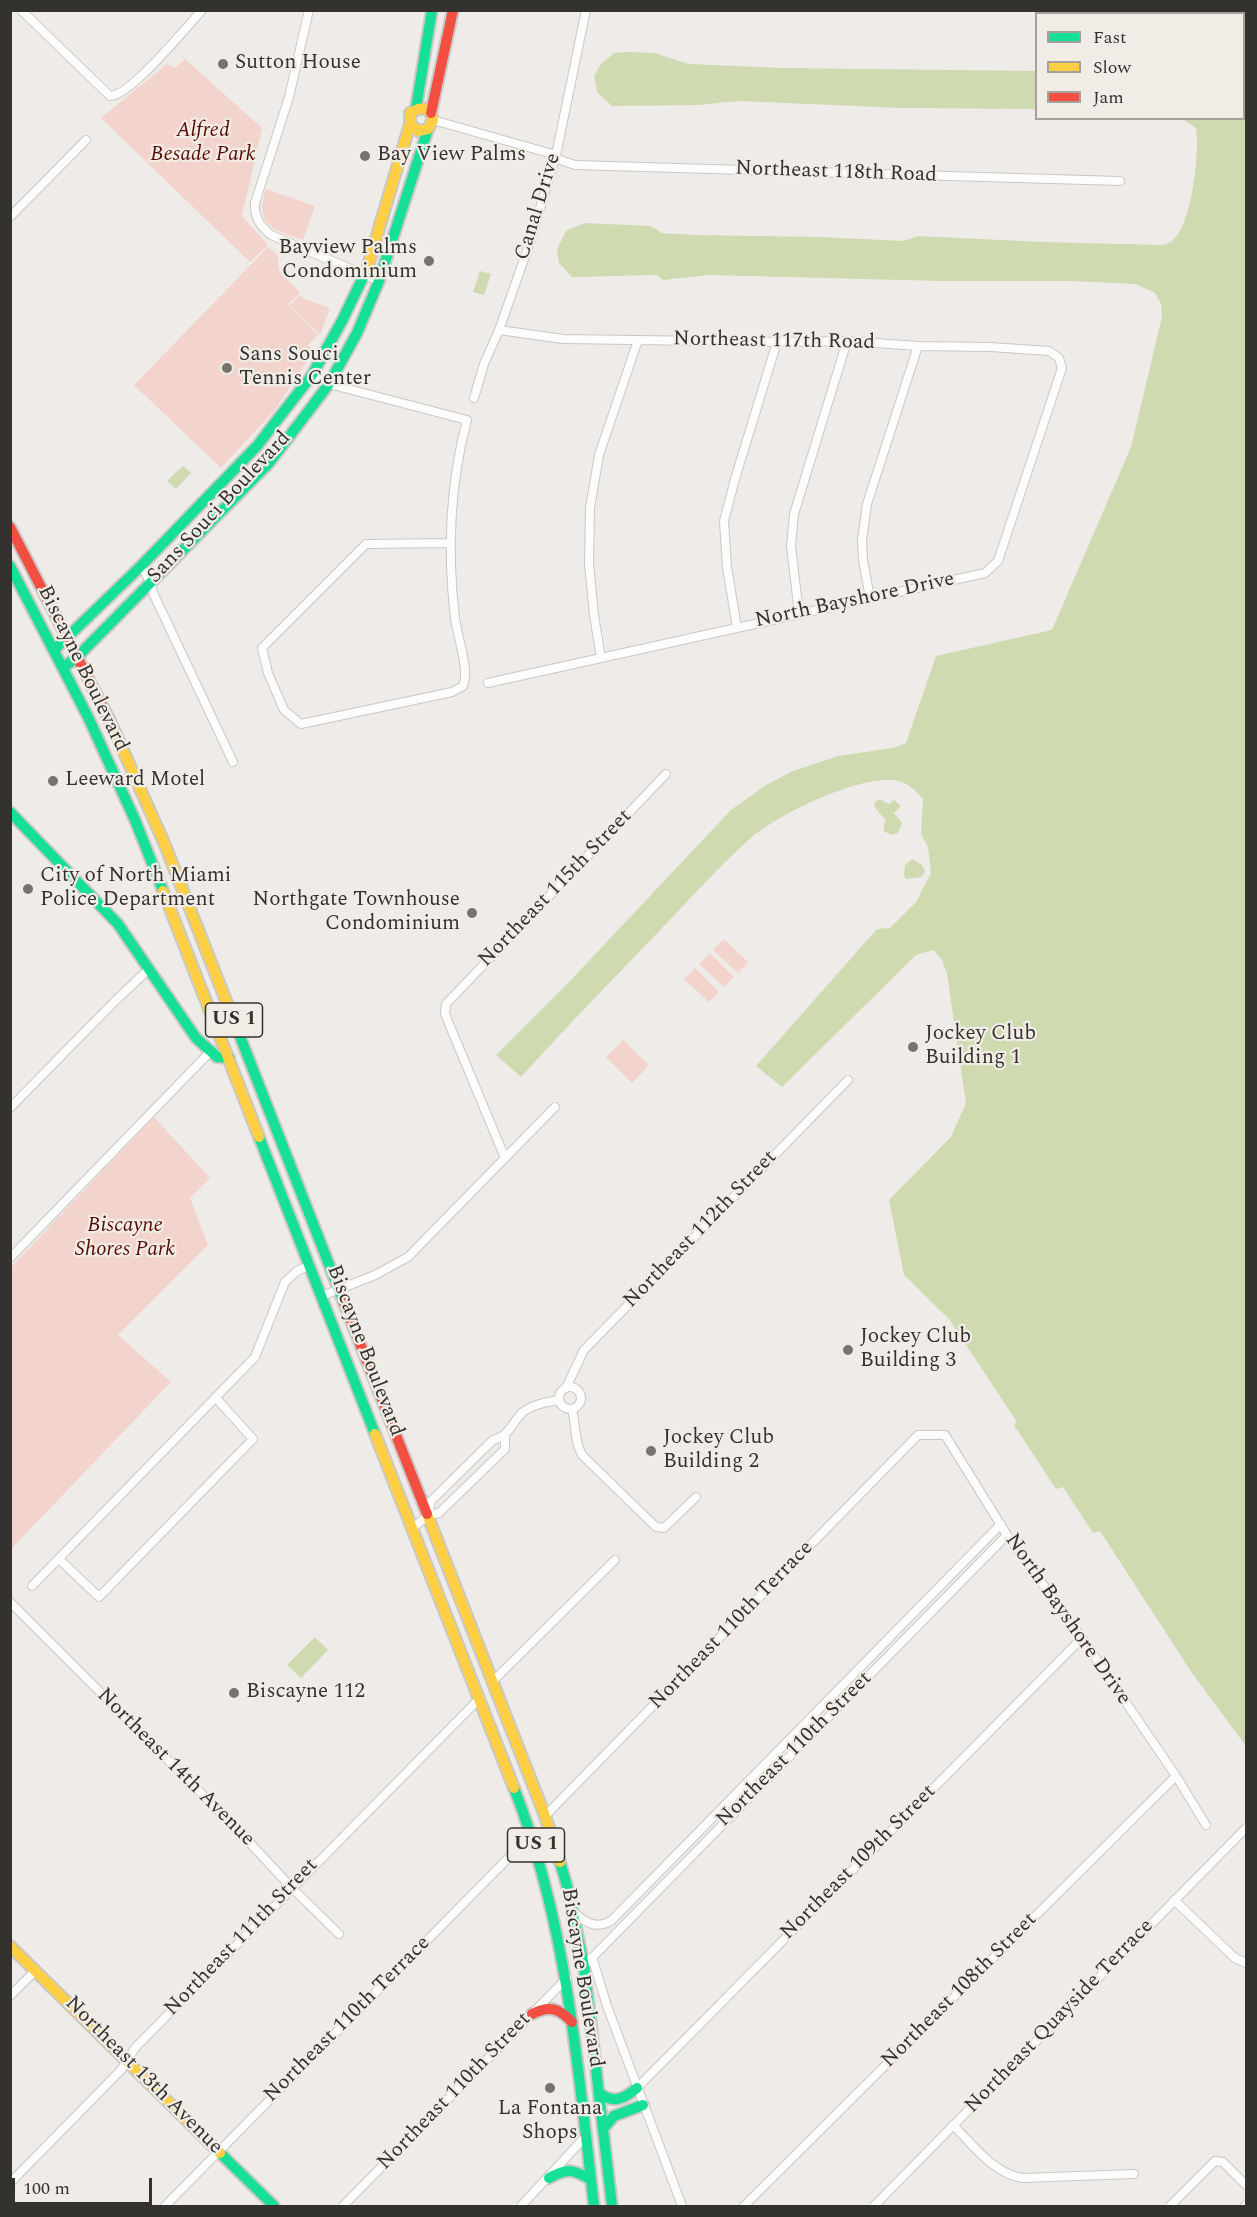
<!DOCTYPE html>
<html>
<head>
<meta charset="utf-8">
<style>
  body { margin:0 }
  #map { position:relative; width:1257px; height:2217px; overflow:hidden; background:#eeebe8; font-family:Spectral,serif }
  canvas { display:block }
  .frame { position:absolute; inset:0; border:12px solid #34322f; pointer-events:none }
  .legend { position:absolute; left:1035px; top:12px; width:210px; height:108px; box-sizing:border-box; background:#f1ece5; border:2px solid #a5a29c; margin:0; padding:8px 10px; list-style:none; font-size:18px; color:#34322f }
  .legend li { display:flex; align-items:center; gap:12px; height:30px }
  .legend b { width:30px; border:2px solid #a5a29c }
  .scale { position:absolute; left:12px; top:2178px; width:140px; height:27px; box-sizing:border-box; border:3px solid #34322f; border-top:0; padding-left:8px; font-size:18px; line-height:21px; white-space:nowrap; color:#34322f; -webkit-text-stroke:4px #f1ece5; paint-order:stroke }
</style>
</head>
<body>
<div id="map">
<canvas width="1257" height="2217"></canvas>
<div class="frame"></div>
<ul class="legend">
<li><b style="height:8px;background:#16e098"></b>Fast</li>
<li><b style="height:8px;background:#ffcf43"></b>Slow</li>
<li><b style="height:8px;background:#f24e42"></b>Jam</li>
</ul>
<div class="scale">100 m</div>
</div>
<script>
const ctx = document.querySelector('canvas').getContext('2d');
ctx.lineJoin = 'round';
function fill(path, color) { ctx.fillStyle = color; ctx.fill(path, 'evenodd'); }
function trace(path, color, width, dash) { ctx.strokeStyle = color; ctx.lineWidth = width; ctx.lineCap = dash ? 'butt' : 'round'; ctx.setLineDash(dash || []); ctx.stroke(path); }
function label(font, color, halo, rows, align = 'center') {
  ctx.font = font + ' Spectral,serif'; ctx.lineWidth = 4.5; ctx.setLineDash([]); ctx.textBaseline = 'middle'; ctx.strokeStyle = halo; ctx.fillStyle = color; for (const [text, x, y, turn = 0] of rows) {
    ctx.save(); ctx.translate(x, y); ctx.rotate((+turn || 0) * Math.PI / 180); ctx.textAlign = isNaN(turn) ? turn : align; if (halo) ctx.strokeText(text, 0, 0); ctx.fillText(text, 0, 0); ctx.restore();
  }
}
const green = new Path2D(`
  M185,59l77,69 -20,88 26,29 -18,17 -149,-144 66,-54 8,4z
  M266,189l49,17 -12,34c-30,-10 -49,-15 -37,-51z
  M268,247l10,9 1,14 21,23 -12,11 30,31 -10,10 6,6 -40,60 -53,57 -87,-83z
  M300,295l4,4 26,9 -10,27 -30,-30z
  M724,939l24,23 -10,11 -25,-23z
  M710,953l24,24 -10,10 -25,-23z
  M695,968l24,24 -10,10 -25,-23z
  M623,1040l26,25 -17,18 -26,-26z
  M154,1117l56,61 -20,20 18,47 -90,90 53,47 -160,167v-282z`);
const water = new Path2D(`
  M1211,11h35v1735l-54,-73 -92,-142 -7,2 -30,-46 -7,2 -42,-64 3,-3 -68,-103 -45,-44 -15,-75 62,-63 15,-34 -19,-129 -5,-14 -9,-10 -17,5 -134,132 -26,-21 121,-137 13,-1 26,-26 15,-29 -3,-26 -7,-13 2,-35c-6,-7 -12,-13 -21,-17 -35,-12 -123,32 -150,55 -31,27 -59,59 -87,88 -48,50 -97,100 -144,152l-25,-22 73,-73 162,-172 35,-25 27,-14 45,-15 55,-8 13,-5 30,-87 116,-26 79,-183 31,-130 -1,-13 -6,-11 -19,-9 -64,-3h-131l-232,-6 -46,5 -6,-5 -85,2 -13,-14 -2,-14 9,-18 18,-8 66,3 12,7 31,2 126,2 84,4 15,-5 124,6 121,3c3,-1 6,-2 9,-4 20,-15 28,-90 24,-113l-12,-8 -8,-1 68,-1v-104l-33,-1z
  M629,52l25,1 35,11 95,4 252,3v38l-133,-1 -165,-7 -40,4 -86,1 -15,-14 -3,-16 7,-12 13,-11z
  M480,271l11,3 -7,21 -11,-3z
  M183,466l8,7 -15,16 -9,-8z
  M880,799l9,5 5,-4 7,6 -7,7 8,10 -4,10 -7,2 -7,-4v-7l2,-3 -12,-15 2,-5z
  M912,859l10,6 3,7 -4,5 -15,2 -2,-4 1,-10z
  M315,1637l13,13 -27,28 -14,-13z`);
const street = new Path2D(`
  M21,10l89,86c19,1 77,-69 92,-86
  M309,10l-20,87 -34,106c-1,14 5,23 16,32l108,46
  M433,120l123,35
  M554,158l21,7 545,16
  M10,217l76,-77
  M312,375l17,9 138,36c-17,64 -20,131 -12,198 2,18 15,52 8,68l-11,6 -151,32 -17,-14 -16,-37 -6,-25 104,-104 84,-1
  M474,398l10,-34 15,-34 30,-85 27,-90 30,-145
  M141,566l10,17 3,12 79,167
  M870,598l-7,-38 -1,-20 5,-36 51,-158
  M799,614l-8,-68 3,-32 53,-173
  M737,628l-10,-61 -3,-46 11,-42 42,-137
  M601,658l-7,-43 -5,-51 1,-56 9,-53 39,-115
  M488,683l497,-110 13,-12 64,-193 -3,-10 -10,-7 -59,-4 -72,-1 -71,-5 -70,1 -214,-3 -64,-9
  M10,1108l105,-107 33,-31
  M505,1158l-58,-139 -2,-6 1,-9 220,-230
  M10,1258l200,-206
  M322,1296l53,-21 33,-18 147,-150
  M559 1398a11 11 0 1 1 22 0a11 11 0 1 1-22 0Z
  M566,1388l18,-38 264,-270
  M572,1409c4,16 2,32 10,46l74,72 8,1 32,-31
  M428,1514l3,-13 62,-61c19,-6 17,-16 30,-28 10,-8 25,-10 36,-12
  M413,1528l15,-13 11,-2 66,-64v-13
  M59,1559l40,38 154,-158 -37,-41
  M32,1586l223,-229 30,-75 12,-11 13,-6
  M10,1602l226,226 55,59 48,47
  M492,1682l123,-122
  M545,1816l373,-381h27l62,100 75,103 94,138 30,49
  M1174,1900l61,58 11,5
  M574,1912c11,11 22,17 37,9l390,-397
  M592,1957l15,49 75,200
  M584,1966l423,-431
  M10,1996l25,-25
  M637,2088l445,-450
  M953,2125c20,20 40,48 69,53l112,-4
  M10,2183l111,-113 14,-22 345,-350
  M165,2206l367,-372
  M343,2206l224,-228
  M521,2206l65,-70
  M744,2206l432,-430
  M874,2206l372,-378
  M1170,2206l45,-45 8,1 23,23
  M1245,2206l1,-1`);
const fast = new Path2D(`
  M416,108l16,-98
  M10,566l78,151 47,103 28,71
  M54,650l87,-84 116,-120 55,-71 30,-54 25,-52
  M63,668l15,-12 191,-193 60,-79 28,-51 22,-52 49,-152
  M10,812l108,112 78,114 21,19 12,1
  M234,1021l110,282
  M259,1137l116,297
  M514,1788c53,136 63,274 80,418
  M560,1862l7,24 17,80 28,240
  M599,2093c14,11 25,6 38,-5
  M603,2129l11,-13 29,-11
  M220,2153l54,53
  M549,2178c19,-10 24,-9 42,2`);
const slow = new Path2D(`
  M367,269l43,-145v-11c11,-7 20,-7 23,7l-5,9 -10,2 -8,-7
  M110,721l55,124 69,176
  M163,891l96,246
  M375,1434l139,354
  M427,1514l118,302 15,46
  M10,1946l210,207`);
const jam = new Path2D(`
  M431,113l22,-103
  M10,527l100,194
  M344,1303l83,211
  M532,2014c17,-9 27,-6 40,8`);
const markers = [
  [223,64,6,"#757370"],
  [365,156,6,"#757370"],
  [429,261,6,"#757370"],
  [227,368,6,"#757370"],
  [53,781,6,"#757370"],
  [28,889,6,"#757370"],
  [472,913,6,"#757370"],
  [913,1047,6,"#757370"],
  [848,1350,6,"#757370"],
  [651,1451,6,"#757370"],
  [234,1693,6,"#757370"],
  [550,2088,6,"#757370"]
];
const shields = [
  [234,1020,57],
  [536,1845,57]
];
const shieldNames = [
  ["US 1",234,1020],
  ["US 1",536,1845]
];
const poiNames = [
  ["Sutton House",235,64],
  ["Bay View Palms",377,156],
  ["Bayview Palms",417,249,"right"],
  ["Condominium",417,273,"right"],
  ["Sans Souci",239,356],
  ["Tennis Center",239,380],
  ["Leeward Motel",65,781],
  ["City of North Miami",40,877],
  ["Police Department",40,901],
  ["Northgate Townhouse",460,901,"right"],
  ["Condominium",460,925,"right"],
  ["Jockey Club",925,1035],
  ["Building 1",925,1059],
  ["Jockey Club",860,1338],
  ["Building 3",860,1362],
  ["Jockey Club",663,1439],
  ["Building 2",663,1463],
  ["Biscayne 112",246,1693],
  ["La Fontana",550,2110,"center"],
  ["Shops",550,2134,"center"]
];
const parkNames = [
  ["Alfred",203,132],
  ["Besade Park",203,156],
  ["Biscayne",125,1227],
  ["Shores Park",125,1251]
];
const streetNames = [
  ["Northeast 118th Road",836,173,2],
  ["Canal Drive",539,207,-73],
  ["Northeast 117th Road",774,342,1],
  ["Sans Souci Boulevard",220,508,-47],
  ["North Bayshore Drive",855,601,-12],
  ["Biscayne Boulevard",82,669,64],
  ["Northeast 115th Street",556,889,-46],
  ["Northeast 112th Street",701,1230,-46],
  ["Biscayne Boulevard",364,1351,69],
  ["North Bayshore Drive",1067,1620,55],
  ["Northeast 110th Terrace",732,1626,-46],
  ["Northeast 110th Street",795,1750,-45],
  ["Northeast 14th Avenue",175,1768,45],
  ["Northeast 109th Street",859,1863,-45],
  ["Northeast 111th Street",242,1938,-46],
  ["Biscayne Boulevard",581,1978,81],
  ["Northeast 108th Street",960,1991,-45],
  ["Northeast Quayside Terrace",1060,2017,-46],
  ["Northeast 110th Terrace",348,2020,-45],
  ["Northeast 13th Avenue",143,2076,45],
  ["Northeast 110th Street",455,2092,-46]
];
fill(green, '#f3d4cc');
fill(water, '#cfdab0');
trace(street, '#c9c8c5', 10);
trace(fast, '#c9c8c5', 14);
trace(slow, '#c9c8c5', 14);
trace(jam, '#c9c8c5', 14);
trace(street, '#fcfcfc', 8);
trace(fast, '#16e098', 10);
trace(slow, '#ffcf43', 10);
trace(jam, '#f24e42', 10);
for (const [x, y, r, color] of markers) { const dot = new Path2D(); dot.arc(x, y, r, 0, 2 * Math.PI); ctx.fillStyle = color; ctx.fill(dot); trace(dot, '#f1ece5', 2); }
for (const [x, y, w] of shields) { const box = new Path2D(); box.roundRect(x - w / 2, y - 17, w, 34, 4.5); ctx.fillStyle = '#f1ece5'; ctx.fill(box); trace(box, '#34322f', 1.5); }
label('bold 20px', '#34322f', null, shieldNames);
label('21px', '#34322f', '#f1ece5', poiNames, 'left');
label('italic 21px', '#570b00', '#f1ece5', parkNames);
label('21px', '#34322f', '#f1ece5', streetNames);
</script>
</body>
</html>
